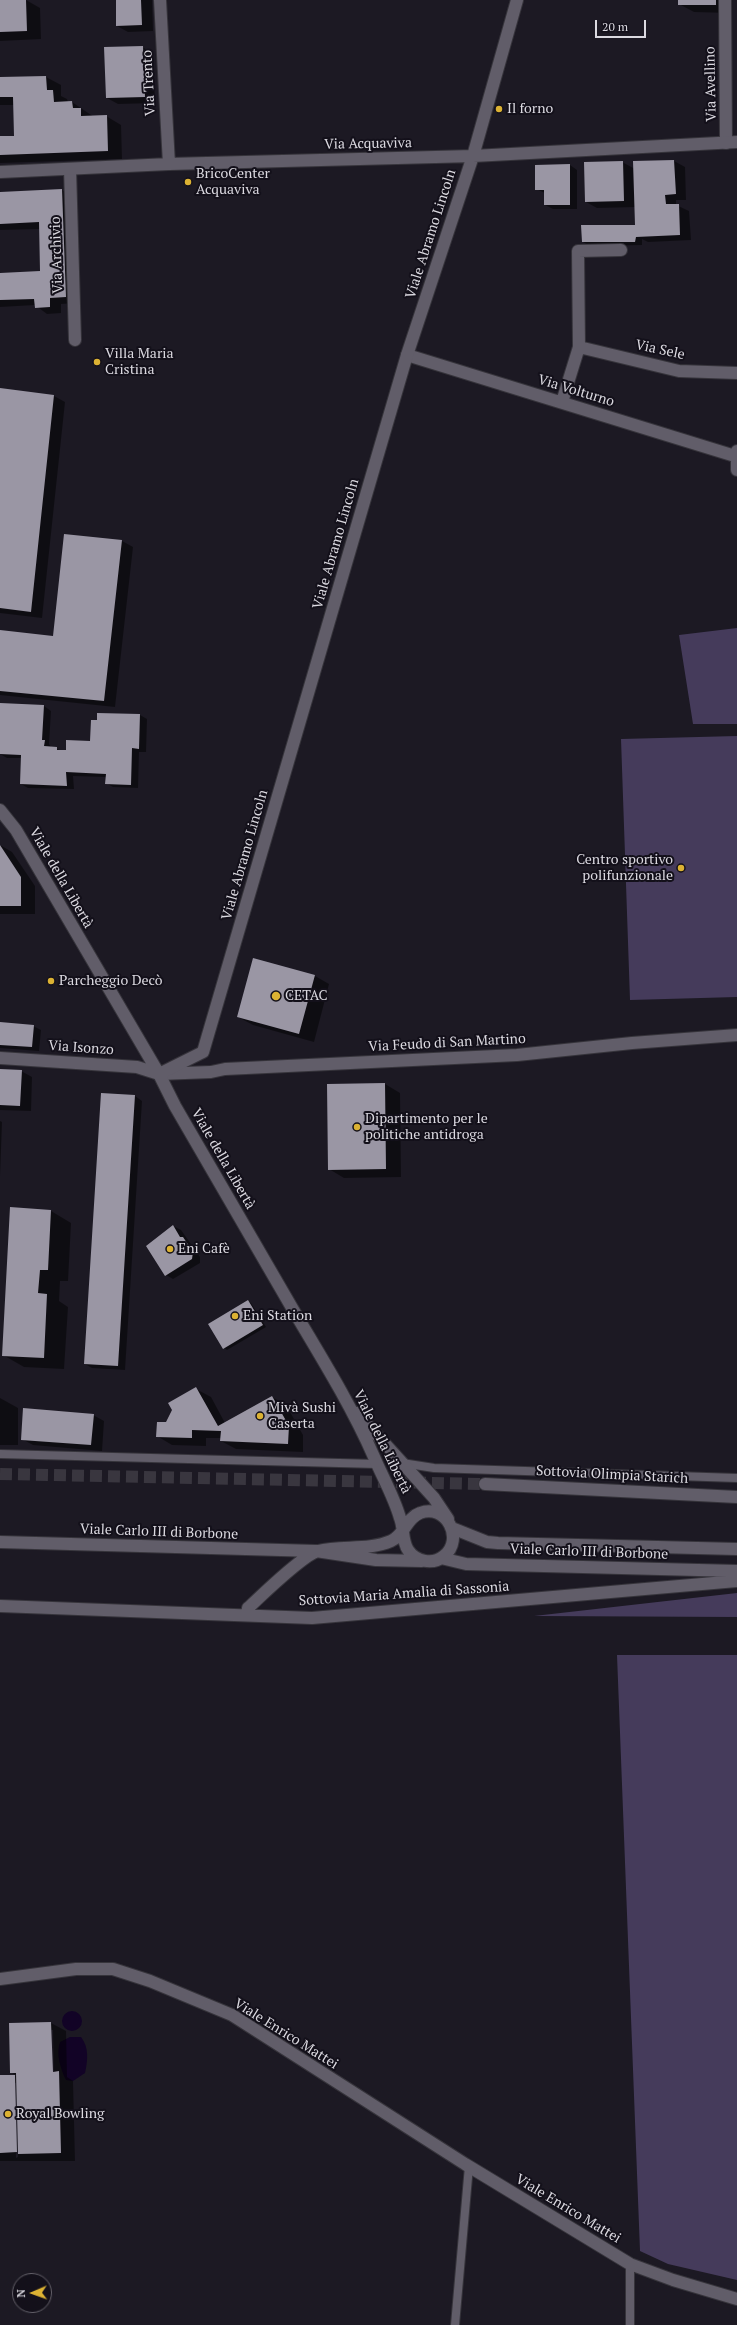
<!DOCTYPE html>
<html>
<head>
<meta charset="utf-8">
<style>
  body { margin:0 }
  #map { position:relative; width:737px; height:2325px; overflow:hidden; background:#1c1923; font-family:"PT Serif",serif }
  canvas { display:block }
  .north { position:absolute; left:12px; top:2273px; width:40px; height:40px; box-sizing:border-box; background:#13101a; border:1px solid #636069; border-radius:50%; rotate:268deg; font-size:11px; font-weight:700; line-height:16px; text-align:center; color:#dbd9e0 }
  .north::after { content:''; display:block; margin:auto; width:14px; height:18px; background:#dcb233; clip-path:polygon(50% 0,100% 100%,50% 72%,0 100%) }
  .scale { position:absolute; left:595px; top:20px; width:51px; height:18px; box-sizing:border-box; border:2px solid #dbd9e0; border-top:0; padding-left:5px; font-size:12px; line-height:14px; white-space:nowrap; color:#dbd9e0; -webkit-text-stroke:3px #13101a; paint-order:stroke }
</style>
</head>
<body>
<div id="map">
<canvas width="737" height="2325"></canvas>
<div class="north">N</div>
<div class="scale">20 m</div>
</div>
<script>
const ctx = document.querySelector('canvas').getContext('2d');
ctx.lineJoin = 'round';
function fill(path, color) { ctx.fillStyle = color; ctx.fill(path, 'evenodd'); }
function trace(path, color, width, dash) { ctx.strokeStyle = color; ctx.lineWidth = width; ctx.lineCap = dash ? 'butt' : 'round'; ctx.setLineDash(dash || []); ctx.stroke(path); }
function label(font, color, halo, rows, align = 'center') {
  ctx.font = font + ' "PT Serif",serif'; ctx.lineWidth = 4; ctx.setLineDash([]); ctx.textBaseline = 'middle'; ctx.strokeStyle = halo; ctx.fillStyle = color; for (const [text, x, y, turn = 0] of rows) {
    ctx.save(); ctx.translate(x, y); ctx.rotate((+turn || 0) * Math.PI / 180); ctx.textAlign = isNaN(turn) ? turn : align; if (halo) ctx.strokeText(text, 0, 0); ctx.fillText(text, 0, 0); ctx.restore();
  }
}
const green = new Path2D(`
  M737,628v96h-44l-14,-89z
  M737,736v261l-107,3 -9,-261z
  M737,1593v24l-203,-1z
  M617,1655h120v625l-69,-16 -28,-13z`);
const water = new Path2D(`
  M62 2021a10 10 0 1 1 20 0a10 10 0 1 1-20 0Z
  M70,2037h11c8,10 7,23 4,36l-12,8 -7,-1c-6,-12 -10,-26 -6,-38z`);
const shadow = new Path2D(`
  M26,0l14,8 1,31 -41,2v-40z
  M117,0h35l1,31 -25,1 -11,-6z
  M679,0h51v13l-36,-1 -15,-8z
  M142,47l11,6 2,50 -37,1 -11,-6z
  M46,77l15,8v11l6,3 1,3h4l22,15 12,-1 15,9 1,34 -122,4v-26h15l-1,-32h-14v-27z
  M674,161l11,6 1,33h-10v5l13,6 2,29 -43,2 -6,-3v6l-52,1 -7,-4 52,-16 1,-19 -39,1 -11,-6 36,-40 13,7z
  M570,165l7,5v39h-24l-8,-4v-12l-9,-4v-23z
  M62,190l11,6 4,107 -16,1v9l-14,1 -12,-9 -35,2v-33l41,-2 -1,-43 -40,1v-37z
  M0,389l54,7 11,6 -23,216 -42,-5z
  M122,541l11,6 -18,160 -115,-12v-64l54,7z
  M0,704l44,2 7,5 -2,33 2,3 11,4 29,-9 49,-27 7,4 -1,33h-7l-1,36 -25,-1 -7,-4v-6l-33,-1 1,13 -46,-1 -7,-4 1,-26h-15l-7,-4z
  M0,845l12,7 23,34v28h-35z
  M315,976l14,8 -15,58 -61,-17 -15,-8z
  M0,1023l33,3 8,4 -2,21 -39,-3z
  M0,1070l21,1 11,6 -1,34 -31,-1z
  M385,1084l15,9 1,84 -57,1 -15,-9 -1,-84z
  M102,1094l33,2 7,5 -17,269 -33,-2 -7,-4z
  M0,1121l2,1 -2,54z
  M51,1211l20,12 -3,58h-8l-1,20 9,6 -4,62 -40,-2 -21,-12z
  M173,1226l8,4 19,27v6l-27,16 -7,-4z
  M248,1301l3,2 15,24 -39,23 -3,-2z
  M196,1389l15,8 14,26 47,-26 14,8 17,30v17l-67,-3 -15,-8v-3h-15v8l-34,-1 -15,-9z
  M0,1398l18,10v37h-18z
  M93,1415l11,6 -2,30 -69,-6 -11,-6z
  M51,2023l15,8 1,46 6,4 2,80h-75v-85h17l-6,-4 -1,-48zM51,2030h2l1,47h-2zM14,2083h2l2,74 -2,1z`);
const building = new Path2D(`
  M0,0h26l1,31 -27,1z
  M116,0h25l1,25 -26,1z
  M678,0h38v5h-38z
  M143,46l2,51 -39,1 -2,-51z
  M46,76l1,14h6l1,12 18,-1 1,7h8v8l26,-1 1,36 -108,4v-19h14l-1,-39h-13v-20z
  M674,160l2,34 -11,1 1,9h13l1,31 -44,2 -1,5h-53l-1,-17h54l-2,-64z
  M623,161l1,40 -39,1 -1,-40z
  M570,164v41h-26v-15h-9v-25z
  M62,189l4,108 -16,1v9l-15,1 -1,-9 -34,1v-27l40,-2 -1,-49 -39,2v-32z
  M0,388l54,7 -23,217 -31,-4z
  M64,534l58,6 -18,161 -104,-10v-61l53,6z
  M0,703l44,2 -2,35h3l-1,6 13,1v3h9v-10l24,1 1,-21h6v-7l43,1 -1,35 -7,-1 -1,37 -26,-1 1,-10 -40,-2 1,14 -47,-2 1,-29 -21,-1z
  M0,845l21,32v29h-21z
  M253,958l62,17 -16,59 -62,-17z
  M0,1022l34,3 -2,22 -32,-2z
  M0,1069l22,1 -2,36 -20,-1z
  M385,1083l1,86 -58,1 -1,-86z
  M101,1093l34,2 -17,271 -34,-2z
  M10,1207l41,3 -3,60h-8l-2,23 9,1 -3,64 -42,-2z
  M173,1225l7,12h3l10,15 -1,7 -27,17 -19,-30z
  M248,1300l15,25 -40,24 -15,-25z
  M196,1387l22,39 54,-30 17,30 -1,18 -68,-3 1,-10 -29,-1v8l-36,-1 1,-15h9l6,-12 -4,-7z
  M23,1408l71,6 -3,31 -70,-5z
  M51,2022l2,50 6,-1 2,82 -43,1 -2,-81h-6l-1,-50z
  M0,2075h15l2,77 -17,1z`);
const secondaryTunnel = new Path2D(`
  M0,1474l485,10`);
const lane = new Path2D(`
  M0,1454l377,10
  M402,1463l32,5 303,10
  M455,2325l14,-159
  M630,2325v-61`);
const street = new Path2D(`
  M725,0l1,143
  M70,169l5,171
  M579,347l-1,-96 43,-1
  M407,355l328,101
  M562,402l17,-55 100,24 58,2
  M737,451v19
  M159,1074l52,-2 14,-3 292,-14 115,-12 105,-8
  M0,1979l76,-10h37l37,12 82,34 233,149 165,100 43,16 64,19`);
const secondary = new Path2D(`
  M160,0l9,164
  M0,172l169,-8 304,-8 264,-14
  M0,810l16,20 143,244 16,32c40,69 80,138 120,207 28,47 57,94 79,144 9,21 20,40 26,61 4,10 2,23 8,32 8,12 25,15 36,6 21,-17 2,-53 -24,-43 -14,5 -15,22 -29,28 -23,10 -49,4 -73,10 -15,4 -57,45 -70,57l-1,7
  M0,1058l137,9 22,7
  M159,1074l44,-22 204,-697 66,-199 44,-156
  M357,1413l77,85 14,21
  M485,1484l252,13
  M452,1528l35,14 11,1 239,6
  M0,1542l316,9 60,9 46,1
  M441,1558l25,6 271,7
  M0,1606l312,12 425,-37`);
const markers = [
  [499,109,4,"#dcb233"],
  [188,182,4,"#dcb233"],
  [97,362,4,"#dcb233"],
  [681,868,4,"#dcb233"],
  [51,981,4,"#dcb233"],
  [276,996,5,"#dcb233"],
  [357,1127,4,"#dcb233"],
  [170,1249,4,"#dcb233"],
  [235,1316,4,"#dcb233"],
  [260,1416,4,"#dcb233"],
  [8,2114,4,"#dcb233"]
];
const streetNames = [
  ["Via Trento",149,83,-93],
  ["Via Avellino",711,84,-91],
  ["Via Acquaviva",368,144,-1],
  ["Viale Abramo Lincoln",431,234,-72],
  ["Via Archivio",57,255,-92],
  ["Via Sele",660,350,12],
  ["Via Volturno",576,391,17],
  ["Viale Abramo Lincoln",336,544,-74],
  ["Viale Abramo Lincoln",245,855,-74],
  ["Viale della Libertà",61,878,60],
  ["Via Feudo di San Martino",447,1043,-3],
  ["Via Isonzo",81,1048,4],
  ["Viale della Libertà",223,1159,60],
  ["Viale della Libertà",382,1442,64],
  ["Sottovia Olimpia Starich",612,1475,3],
  ["Viale Carlo III di Borbone",159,1532,2],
  ["Viale Carlo III di Borbone",589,1552,2],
  ["Sottovia Maria Amalia di Sassonia",404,1594,-4],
  ["Viale Enrico Mattei",286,2034,32],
  ["Viale Enrico Mattei",568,2209,31]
];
const poiNames = [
  ["Il forno",507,109],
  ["BricoCenter",196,174],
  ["Acquaviva",196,190],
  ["Villa Maria",105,354],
  ["Cristina",105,370],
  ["Centro sportivo",673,860,"right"],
  ["polifunzionale",673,876,"right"],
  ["Parcheggio Decò",59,981],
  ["CETAC",285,996],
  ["Dipartimento per le",365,1119],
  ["politiche antidroga",365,1135],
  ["Eni Cafè",178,1249],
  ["Eni Station",243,1316],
  ["Mivà Sushi",268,1408],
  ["Caserta",268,1424],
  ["Royal Bowling",16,2114]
];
fill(green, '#453b5b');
fill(water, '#120326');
fill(shadow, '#0007');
fill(building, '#9a96a4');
trace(secondaryTunnel, '#39363f', 12, [12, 6]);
trace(lane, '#36343b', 10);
trace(street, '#36343b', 14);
trace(secondary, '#36343b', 14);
trace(lane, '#615d69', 8);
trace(street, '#615d69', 12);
trace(secondary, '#615d69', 12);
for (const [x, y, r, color] of markers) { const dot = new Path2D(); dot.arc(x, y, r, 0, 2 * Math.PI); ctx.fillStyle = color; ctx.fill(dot); trace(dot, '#13101a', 1.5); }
label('14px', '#dbd9e0', '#13101a', streetNames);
label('14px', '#dbd9e0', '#13101a', poiNames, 'left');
</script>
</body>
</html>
